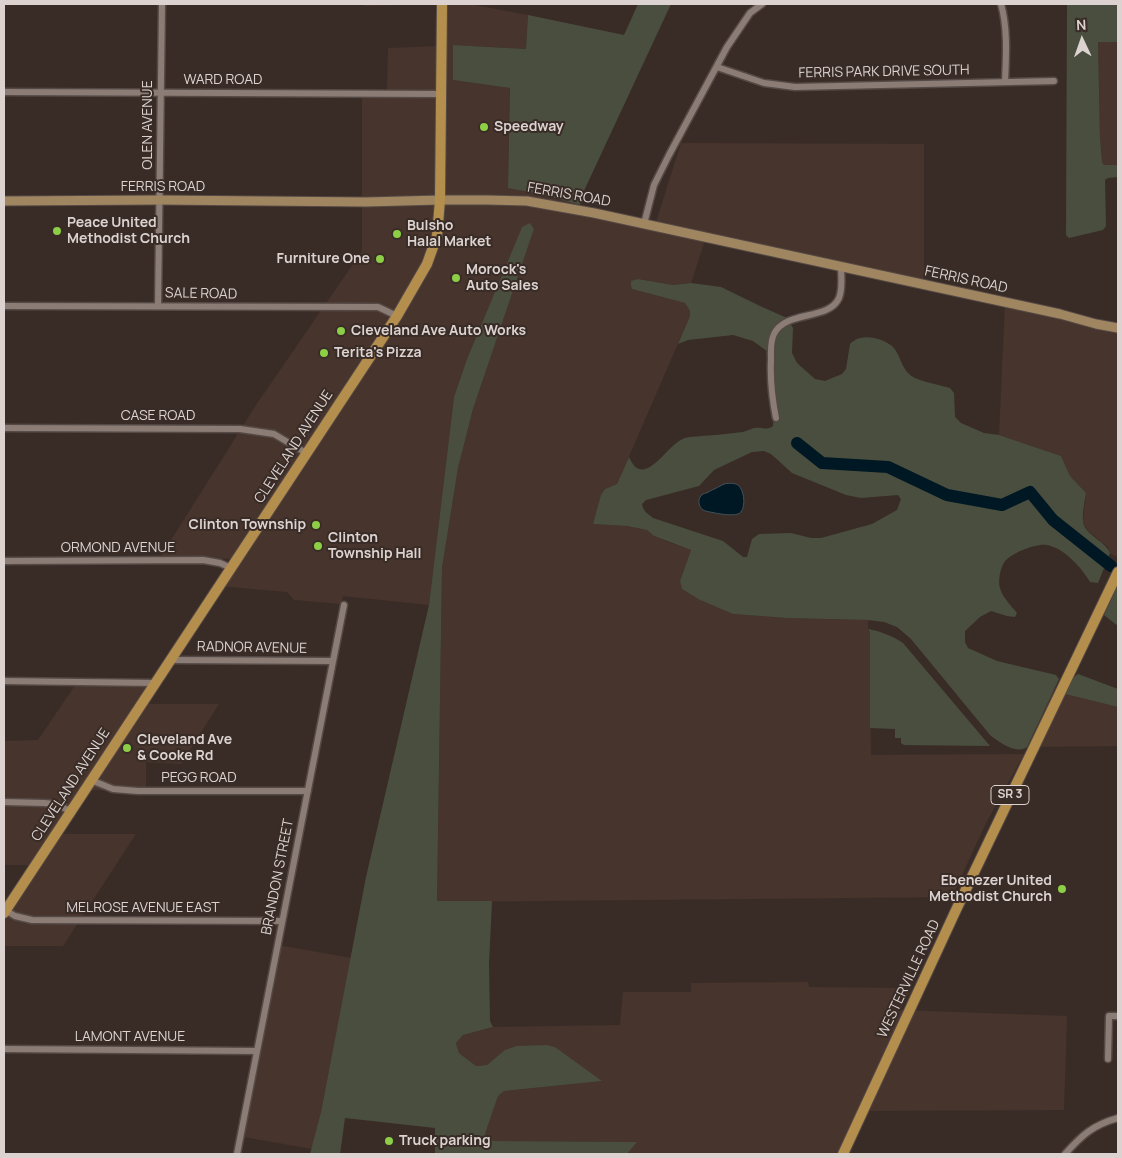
<!DOCTYPE html>
<html>
<head>
<meta charset="utf-8">
<style>
  body { margin:0 }
  #map { position:relative; width:1122px; height:1158px; overflow:hidden; background:#392c27; font-family:Manrope,sans-serif }
  canvas { display:block }
  .frame { position:absolute; inset:0; border:5px solid #dcd3d0; pointer-events:none }
  .north { position:absolute; left:1057px; top:15px; width:50px; height:50px; -webkit-text-stroke:4px #392c27; paint-order:stroke; rotate:357deg; font-size:14px; font-weight:700; line-height:20px; text-align:center; color:#dcd3d0 }
  .north::after { content:''; display:block; margin:auto; width:18px; height:22px; background:#dcd3d0; clip-path:polygon(50% 0,100% 100%,50% 72%,0 100%) }
</style>
</head>
<body>
<div id="map">
<canvas width="1122" height="1158"></canvas>
<div class="frame"></div>
<div class="north">N</div>
</div>
<script>
const ctx = document.querySelector('canvas').getContext('2d');
ctx.lineJoin = 'round';
function fill(path, color) { ctx.fillStyle = color; ctx.fill(path, 'evenodd'); }
function trace(path, color, width, dash) { ctx.strokeStyle = color; ctx.lineWidth = width; ctx.lineCap = dash ? 'butt' : 'round'; ctx.setLineDash(dash || []); ctx.stroke(path); }
function label(font, color, halo, rows, align = 'center') {
  ctx.font = font + ' Manrope,sans-serif'; ctx.lineWidth = 4; ctx.setLineDash([]); ctx.textBaseline = 'middle'; ctx.strokeStyle = halo; ctx.fillStyle = color; for (const [text, x, y, turn = 0] of rows) {
    ctx.save(); ctx.translate(x, y); ctx.rotate((+turn || 0) * Math.PI / 180); ctx.textAlign = isNaN(turn) ? turn : align; if (halo) ctx.strokeText(text, 0, 0); ctx.fillText(text, 0, 0); ctx.restore();
  }
}
const built = new Path2D(`
  M365,4h104l59,11 -2,34 -73,-4v35l57,8 -2,99 72,18 -2,4 77,16 26,-82 243,1v140l-218,-47 -15,46 -18,2 -35,-6 -6,10 53,14 5,8v5l-73,168 -12,5 -12,35 34,2 20,4 7,6 14,6 23,8 -11,31 2,8 18,11 33,14 54,4 81,2v9l2,2 1,124 153,-1 -39,71 -33,72 -515,5 5,-334 16,-100 15,-59 61,-180 -4,-5 -8,3 -55,132 -13,38 -25,208 -86,-9 -2,8 -47,-4 -7,-8 -69,-6 14,-27 -71,-3 95,-151 106,-154v-159h25l1,-44 56,-2 -2,-42 -77,2z
  M1098,42h20v123h-14l-2,-3 -2,-25z
  M1005,303l113,23v232l-8,-5 -2,-6 -20,-16 -5,-10 3,-28 -16,-17 -9,-20 -62,-21z
  M78,681l76,3 -13,20h78l-38,60 -35,-2v29l-61,-1 -27,44h78l-73,112h-59v-34l29,-47h-29v-124l34,-1z
  M1054,690l11,4 53,13v39l-91,1z
  M278,945l73,13 -30,154 -9,37 -74,-13z
  M808,982l1,5 103,1 -12,22 167,6 -3,94 -202,1 -20,43h-215l9,-12 -144,-1 -7,-7 13,-39 6,-4 97,-10 -46,-34 -8,-2 -42,6 -18,14 -11,1 -17,-13 -3,-10 7,-8 30,-8 127,-2 3,-33h68v-9z`);
const green = new Path2D(`
  M638,4h33l-89,191 -2,10 -41,-11 -31,-6 2,-100 -57,-8v-35l73,4 2,-34 96,20z
  M1067,4h51v38h-20l2,95 2,25 2,3h14v12l-10,1 -3,2 1,46 -3,4 -34,8 -3,-3z
  M530,223l4,6 -61,180 -15,59 -16,100 -5,333h55l-3,63 1,57 3,6 -30,8 -7,8 3,10 17,13 11,-1 18,-15 12,-4 30,-1 8,2 47,34 -98,10 -6,5 -13,38 8,7 144,1 -10,12h-192v-26l-90,-10 -5,36h-30l11,-42 45,-235 63,-272 25,-208 13,-38 55,-132z
  M638,279l35,6 18,-2 30,4 39,19 27,12 6,10 -1,25 5,10 18,16 10,2 17,-7 4,-5 4,-25c11,-12 33,-6 43,3 7,7 8,20 16,27 7,7 31,11 41,14l4,5 1,24 6,6 23,10 15,2 62,21 9,20 16,17c-1,6 -4,22 -3,28 2,15 22,19 27,32l-12,30 -8,-1c-8,-14 -26,-34 -43,-37 -11,-2 -35,8 -42,16 -5,7 -8,22 -4,30 2,6 11,16 16,22l-2,4 -8,-1 -16,-5 -11,6 -15,14v11l3,6 29,13 59,14 3,4 -32,68c-11,8 -28,-5 -37,-12l-79,-96 -14,-12 -13,-5 -16,-2 -81,-2 -54,-4 -33,-14 -18,-11 -2,-8 11,-31 -37,-14 -7,-6 -20,-4 -34,-2 8,-29 4,-6 12,-5 12,-27c15,35 38,-14 56,-19 9,-2 21,-2 31,-3 9,-1 18,-2 27,-3 4,-1 7,-3 11,-4 7,-1 13,3 19,-2l1,-15 -6,-59 -15,-11 -20,-6 -45,5 -10,4 12,-28v-5l-5,-8 -53,-14 -1,-4v-4zM764,451l7,3 21,19 54,22 15,3 37,-3 3,4 -4,11 -25,14 -51,14h-10l-20,-5 -32,1 -7,5 -5,18h-4l-20,-16 -70,-23c-5,-4 -10,-7 -11,-14l4,-4 53,-14 15,-16 38,-18z
  M1118,585v41l-14,-11z
  M868,629c12,2 25,7 35,14l87,103 -86,-1 -3,-2v-5h-6v-9l-25,-1v-96z
  M1078,674l40,15v18l-53,-13 8,-16z`);
const water = new Path2D(`
  M724,484c3,-1 8,-1 12,0 9,3 11,27 2,30 -7,2 -17,0 -23,-1 -4,-1 -8,-1 -12,-3 -5,-4 -6,-12 0,-16 2,-1 5,-1 7,-3 5,-2 10,-5 14,-7z`);
const river = new Path2D(`
  M797,443l25,20 66,4 59,28 55,10 28,-13 23,28 58,46`);
const street = new Path2D(`
  M1001,4c7,25 5,53 4,78
  M717,67l47,16 31,4 259,-6
  M4,92l437,2
  M644,224l10,-39 15,-30 58,-108 23,-34 12,-9
  M4,306l374,1 19,9
  M158,306l4,-302
  M776,418c-4,-20 -6,-38 -5,-58 0,-8 -1,-18 3,-26 11,-24 55,-13 65,-36 4,-10 2,-21 2,-31
  M4,428l236,1 34,5 32,19
  M4,561l199,-1 17,3 11,5
  M171,660l162,1
  M4,681l152,2
  M91,780l22,9 25,2h170
  M4,802l40,1 10,1 17,7
  M5,910l10,6 17,4 250,1
  M4,1049l252,2
  M1108,1059l1,-43h9
  M237,1154l107,-549
  M1065,1154c17,-19 28,-29 53,-36`);
const secondary = new Path2D(`
  M4,201l156,-1 206,2 74,-2h47l40,1 67,12 466,101 36,10 22,4`);
const primary = new Path2D(`
  M4,913l393,-597 30,-52 10,-28 3,-36 2,-196
  M843,1154l113,-244 162,-338`);
const markers = [
  [484,127,5,"#8cce45"],
  [57,231,5,"#8cce45"],
  [397,234,5,"#8cce45"],
  [380,259,5,"#8cce45"],
  [456,278,5,"#8cce45"],
  [341,331,5,"#8cce45"],
  [324,353,5,"#8cce45"],
  [316,525,5,"#8cce45"],
  [318,546,5,"#8cce45"],
  [127,748,5,"#8cce45"],
  [1062,889,5,"#8cce45"],
  [389,1141,5,"#8cce45"]
];
const shields = [
  [1010,795,38]
];
const shieldNames = [
  ["SR 3",1010,795]
];
const streetNames = [
  ["FERRIS PARK DRIVE SOUTH",884,72,-1],
  ["WARD ROAD",223,80],
  ["OLEN AVENUE",148,125,-90],
  ["FERRIS ROAD",163,187],
  ["FERRIS ROAD",569,195,10],
  ["FERRIS ROAD",966,280,12],
  ["SALE ROAD",201,294,1],
  ["CASE ROAD",158,416],
  ["CLEVELAND AVENUE",294,447,-57],
  ["ORMOND AVENUE",118,548],
  ["RADNOR AVENUE",252,648,1],
  ["PEGG ROAD",199,778],
  ["CLEVELAND AVENUE",71,785,-57],
  ["BRANDON STREET",278,877,-79],
  ["MELROSE AVENUE EAST",143,908],
  ["WESTERVILLE ROAD",909,979,-65],
  ["LAMONT AVENUE",130,1037]
];
const poiNames = [
  ["Speedway",494,127],
  ["Peace United",67,223],
  ["Methodist Church",67,239],
  ["Bulsho",407,226],
  ["Halal Market",407,242],
  ["Furniture One",370,259,"right"],
  ["Morock's",466,270],
  ["Auto Sales",466,286],
  ["Cleveland Ave Auto Works",351,331],
  ["Terita's Pizza",334,353],
  ["Clinton Township",306,525,"right"],
  ["Clinton",328,538],
  ["Township Hall",328,554],
  ["Cleveland Ave",137,740],
  ["& Cooke Rd",137,756],
  ["Ebenezer United",1052,881,"right"],
  ["Methodist Church",1052,897,"right"],
  ["Truck parking",399,1141]
];
fill(built, '#47342c');
fill(green, '#4a4e3e');
fill(water, '#001823');
trace(water, '#425057', 1);
trace(river, '#001823', 12);
trace(street, '#554945', 9);
trace(secondary, '#554945', 11);
trace(primary, '#554945', 12);
trace(street, '#8b7c75', 6);
trace(secondary, '#a08561', 9);
trace(primary, '#b48e4c', 10);
for (const [x, y, r, color] of markers) { const dot = new Path2D(); dot.arc(x, y, r, 0, 2 * Math.PI); ctx.fillStyle = color; ctx.fill(dot); trace(dot, '#392c27', 2); }
for (const [x, y, w] of shields) { const box = new Path2D(); box.roundRect(x - w / 2, y - 9.5, w, 19, 4); ctx.fillStyle = '#392c27'; ctx.fill(box); trace(box, '#dcd3d0', 1); }
label('bold 12px', '#dcd3d0', null, shieldNames);
label('14px', '#dcd3d0', '#392c27', streetNames);
label('bold 14px', '#dcd3d0', '#392c27', poiNames, 'left');
</script>
</body>
</html>
